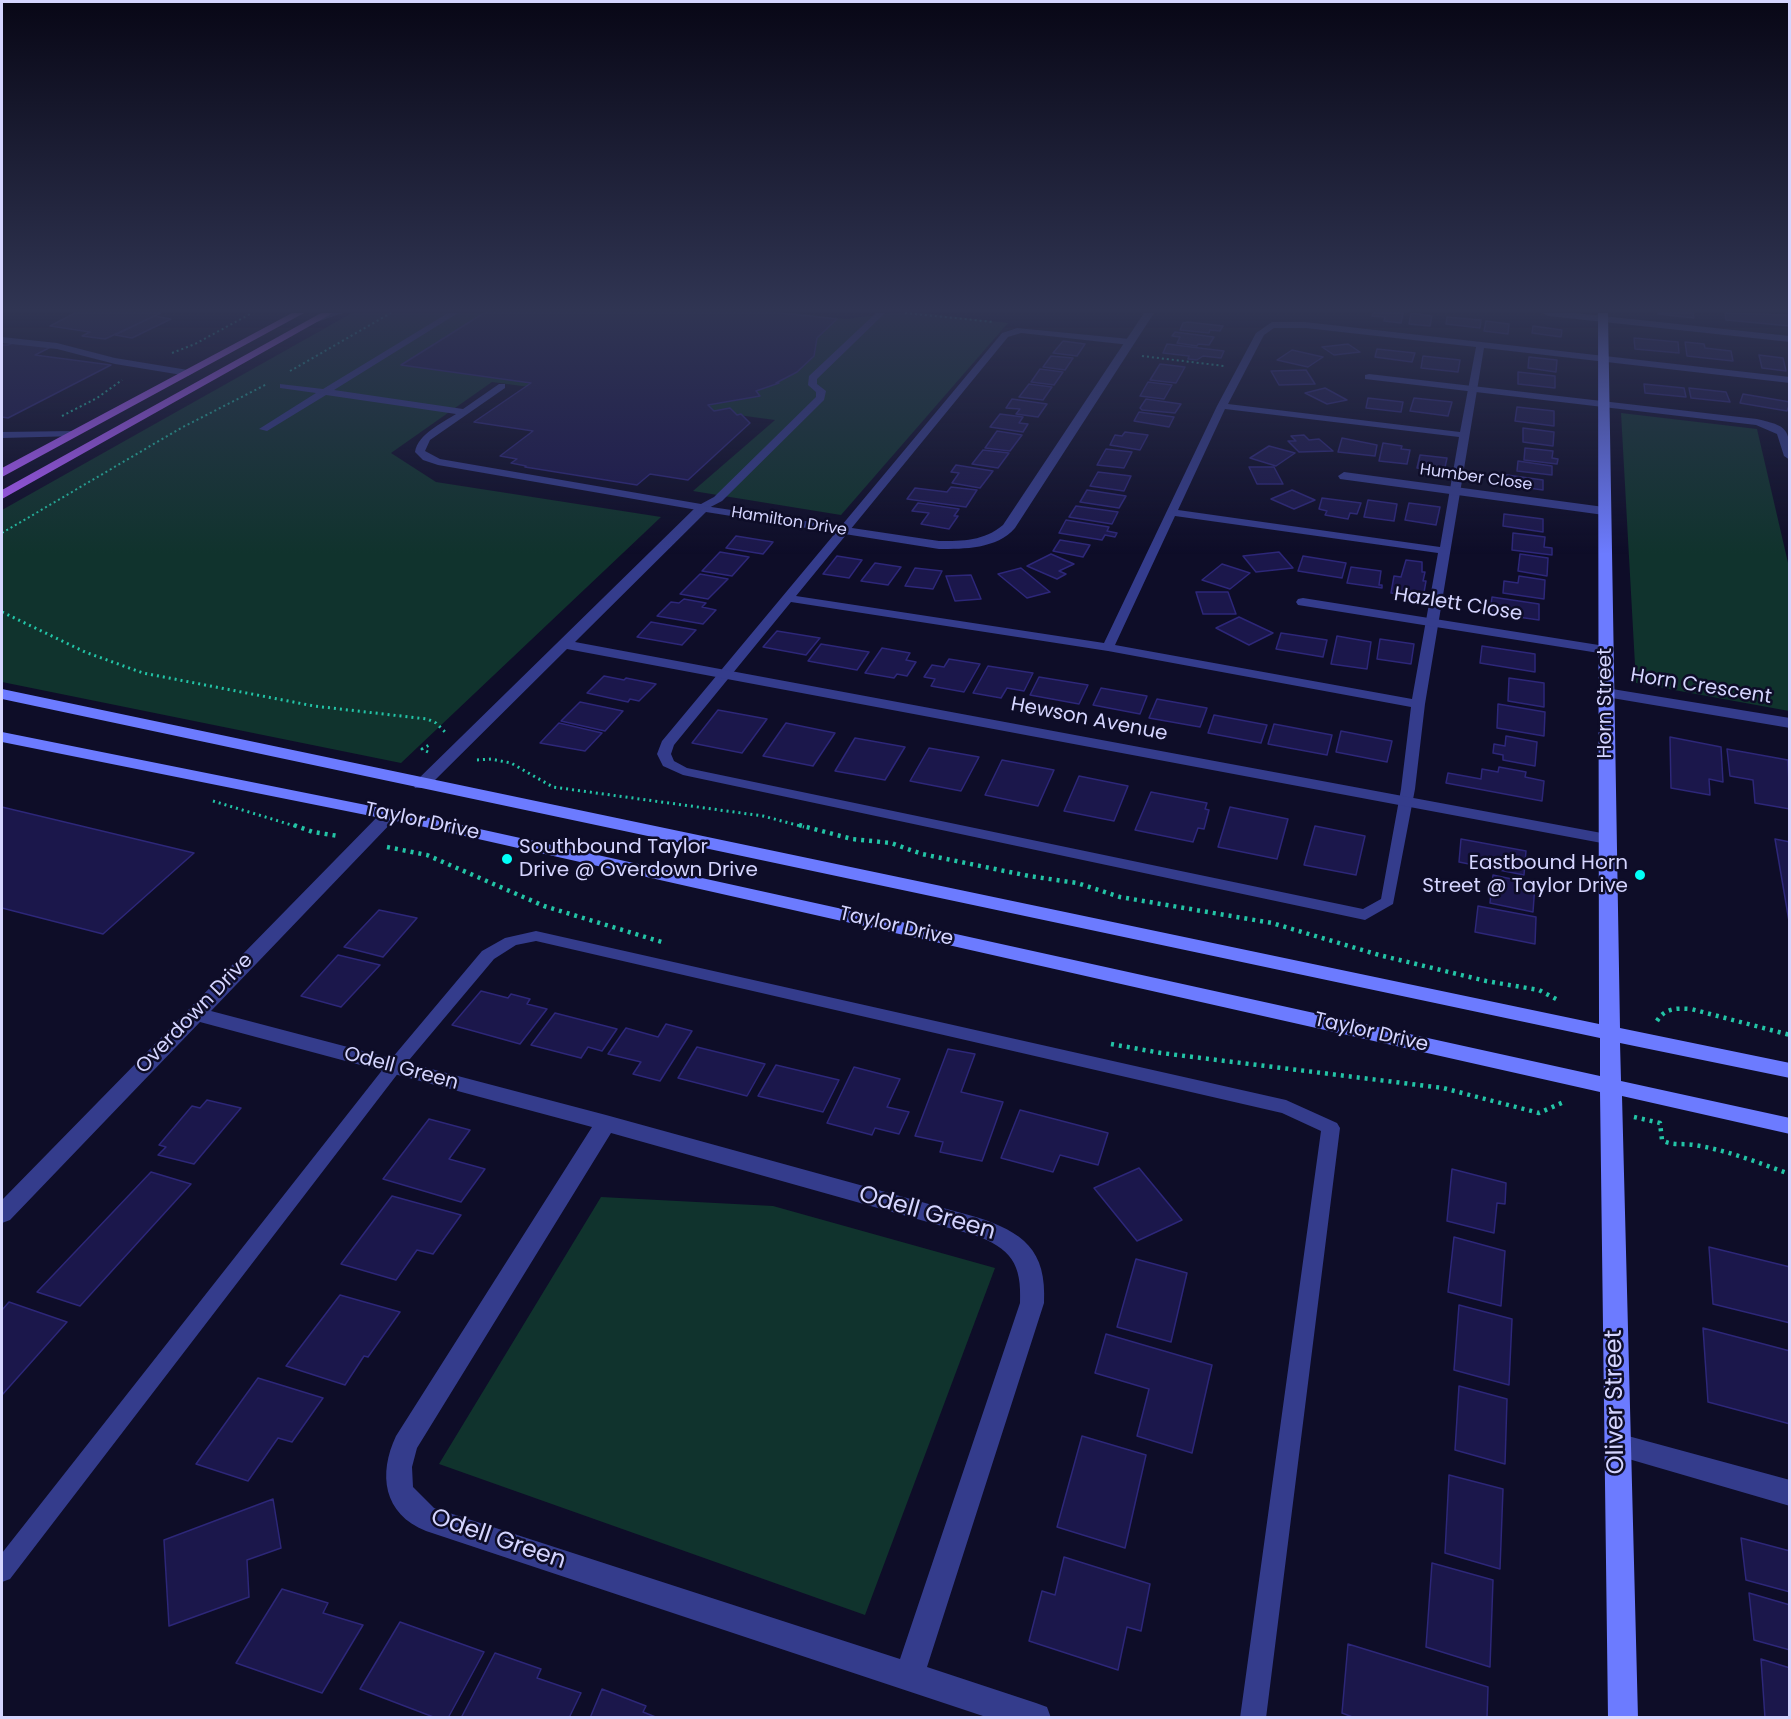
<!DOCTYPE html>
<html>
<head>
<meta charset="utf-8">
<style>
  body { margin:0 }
  #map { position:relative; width:1791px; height:1719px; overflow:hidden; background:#0e0d28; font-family:Poppins,sans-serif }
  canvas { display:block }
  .frame { position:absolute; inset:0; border:3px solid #d5d5ff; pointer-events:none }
</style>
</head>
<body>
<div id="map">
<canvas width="1791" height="1719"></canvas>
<div class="frame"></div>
</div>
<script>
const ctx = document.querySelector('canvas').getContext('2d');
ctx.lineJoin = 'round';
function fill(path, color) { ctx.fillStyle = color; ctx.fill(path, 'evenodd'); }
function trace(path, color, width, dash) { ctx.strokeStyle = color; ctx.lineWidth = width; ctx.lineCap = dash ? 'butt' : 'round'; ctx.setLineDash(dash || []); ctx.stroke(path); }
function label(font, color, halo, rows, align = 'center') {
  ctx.font = font + ' Poppins,sans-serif'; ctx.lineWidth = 5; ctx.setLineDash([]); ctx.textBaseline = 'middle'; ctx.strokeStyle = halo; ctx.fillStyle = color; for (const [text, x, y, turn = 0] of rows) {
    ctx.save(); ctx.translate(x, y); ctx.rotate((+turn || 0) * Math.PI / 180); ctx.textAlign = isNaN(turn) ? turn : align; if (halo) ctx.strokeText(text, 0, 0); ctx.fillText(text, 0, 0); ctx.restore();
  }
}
const green = new Path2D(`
  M352,313h443l51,6 46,-6h31l85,10 -167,192 -148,-24 82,-71 -283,-38 -101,71 45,29 225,35 -260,246 -399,-81v-172z
  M1621,413l136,16 32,138v144l-153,-28z
  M601,1197l172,9 222,62 -130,347 -426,-151z`);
const building = new Path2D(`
  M75,313h86l-56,26 -23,-3 8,-4 -40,-6z
  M484,313h296l57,6 -20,19 -3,18 -17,16 -21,11h3l-23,8 4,5 -52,9 6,6 16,-3 7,7 4,-1 9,9 -62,57 -38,-6 -13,11 -112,-18 1,-1 -15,-3 6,-4 -17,-3 33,-25 -59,-9 57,-39 -130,-18z
  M1373,313h30l-2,10 -17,-2 1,-4 -13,-1z
  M1411,313l21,3 -2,10 -21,-2z
  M1658,313h35l1,5 -36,-4z
  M1725,313l65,2v11l-64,-6z
  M154,316l17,3 -39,19 -17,-3z
  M1447,317l34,3 -1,8 -34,-4z
  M1486,321l23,3 -1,10 -24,-3z
  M1188,322l35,4 -3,5 -10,-1 -1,3 -29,-3 3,-7z
  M1533,326l29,4 -1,7 -29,-4z
  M1175,332l39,5 -5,8 -11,-1 -1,2 -20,-3 3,-6 -8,-1z
  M1634,338l44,4 1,11 -44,-4z
  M1063,341l22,3 -8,12 -24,-3z
  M15,342l36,5 -16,8 76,10 -103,53 -6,-1v-72h6z
  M1685,342l19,2 1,4 26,3 2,10 -46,-5z
  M1167,344l57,7 -3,7 -18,-2 -6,4 -9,-1 1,-3 -26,-3z
  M1348,344l12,8 -26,3 -12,-8z
  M1377,349l38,4 -3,9 -37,-5z
  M1292,350l31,7 -15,10 -31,-7z
  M1759,355l24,3 3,13 -24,-3z
  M1051,356l22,2 -8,12 -22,-3z
  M1423,356l37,4 -2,12 -37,-4z
  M1529,357l28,3 -1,12 -28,-4z
  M1160,364l25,3 -9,16 -26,-3z
  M1040,369l23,3 -9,13 -23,-3z
  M1306,370l9,14 -36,1 -8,-14z
  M1518,372l37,4v12l-37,-4z
  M1148,382l24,3 -8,14 -24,-3z
  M1029,384l23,3 -9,13 -24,-3z
  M1644,384l40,4 2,9 -41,-4z
  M1325,388l22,12 -20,4 -22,-11z
  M1689,388l37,4 4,10 -39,-4z
  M1743,394l47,8v1l-3,8 -47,-8z
  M1368,398l35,4 -2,10 -35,-4z
  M1414,398l38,4 -4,14 -38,-5z
  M1012,399l35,5 -9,13 -22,-3 4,-5 -14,-1z
  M1146,399l35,5 -6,9 -33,-3 -2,-2z
  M1517,407l37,4v15l-39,-5z
  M1139,412l35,5 -5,10 -35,-6z
  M1000,414l23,3 -4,6 9,1 -5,8 -33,-5z
  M1523,428l31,4 -1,14 -30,-4z
  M997,431l25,4 -12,16 -25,-3z
  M1125,432l23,3 -8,15 -30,-5 5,-10 7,1z
  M1304,435l5,5 10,-1 14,12 -34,1 -11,-11h8l-5,-5z
  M1342,438l35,7 -2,11 -37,-4z
  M1383,443l19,3 -1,3 9,1 -3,14 -28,-3z
  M1269,446l26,7 -19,13 -26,-8z
  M1525,448l28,3 -1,7 6,1 -1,5 -33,-4z
  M1106,449l26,3 -8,16 -27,-3z
  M983,450l26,3 -11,15 -26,-4z
  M1420,455l27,3 -3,14 -27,-4z
  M1518,461l34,5v9l-35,-4z
  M956,465l37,6 -13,17 -28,-5 7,-10 -8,-1z
  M1249,467h25l9,17h-26z
  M1098,472l33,4 -7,15 -34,-5z
  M1500,474l43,6v10l-35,-5 1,-3 -9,-1z
  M951,487l26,3 -11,17 -59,-8 8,-11 32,4z
  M1087,490l39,6 -7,12 -39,-6z
  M1292,490l23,10 -21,9 -23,-10z
  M1322,498l39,5 -4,11 -7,-1 -2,6 -23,-4 2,-4 -8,-2z
  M1368,500l29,4 -3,17 -30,-4z
  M918,503l41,6 -5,7h4l-9,13 -28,-5 8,-11 -17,-2z
  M1409,503l31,4 -4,18 -31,-5z
  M1076,506l42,6 -6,12 -43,-7z
  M1504,514l39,5v13l-40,-6z
  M1066,520l43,7 -2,4 10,2 -2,4 -10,-2 -3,5 -43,-7z
  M1513,533l32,4 -1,10 8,1v7l-40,-5z
  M736,536l37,6 -10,12 -37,-6z
  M1060,540l30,5 -7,12 -30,-6z
  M720,552l29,5 -17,19 -30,-5z
  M1279,552l14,16 -37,4 -13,-16z
  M1051,554l23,10 -15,7 7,3 -9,5 -30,-13z
  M1520,554l28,4 -1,18 -29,-5z
  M837,556l25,4 -13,18 -26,-4z
  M1303,556l43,7 -4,15 -44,-7z
  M1406,560l16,2v10h3l-2,9h3l-3,17 -32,-5 3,-17 7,1z
  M875,563l26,4 -13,18 -27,-4z
  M1222,564l28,9 -20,16 -28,-9z
  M1351,567l30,4 -2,14h3v3l-35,-5z
  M915,568l27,3 -9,18 -28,-3z
  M1021,568l29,24 -23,6 -29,-24z
  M700,574l28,5 -20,20 -28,-5z
  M971,575l10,24 -26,2 -9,-25z
  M1519,576l26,4 -1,19 -41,-6 1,-12 14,2z
  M1196,592h32l8,22h-33z
  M1492,597l47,7v16l-49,-7z
  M684,599l22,4 -4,4 14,3 -13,14 -46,-8 14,-14 8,1z
  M1239,617l34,16 -24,12 -33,-17z
  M651,622l45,8 -14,15 -45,-8z
  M777,631l43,7 -14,17 -43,-8z
  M1281,633l46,7 -4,17 -47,-8z
  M1337,636l34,6 -4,27 -36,-5z
  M1380,639l34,5 -3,20 -34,-5z
  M821,644l48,8 -12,18 -49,-9z
  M1482,646l53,8v18l-55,-9z
  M882,648l28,5 -4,7 10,2 -9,14 -10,-2 -3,4 -29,-5z
  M949,659l31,5 -16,28 -33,-6 4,-7 -11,-2 8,-12 12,2z
  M988,666l45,7 -9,18 -17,-3 -6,10 -28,-5z
  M604,676l20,4 2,-2 30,6 -17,17 -9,-2 -2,3 -41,-9z
  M1039,677l49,8 -9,19 -49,-9z
  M1509,678l35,5v24l-36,-6z
  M1101,688l46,8 -7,18 -47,-9z
  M1157,699l50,9 -7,19 -51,-9z
  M580,702l43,9 -18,20 -44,-10z
  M1498,704l47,8 -1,24 -47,-8z
  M718,710l49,9 -25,34 -50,-10z
  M1214,715l53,10 -6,18 -53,-10z
  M559,723l43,10 -17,18 -45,-8z
  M786,723l49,10 -22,33 -50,-10z
  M1274,724l58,11 -5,20 -59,-11z
  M1341,731l51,10 -5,21 -51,-10z
  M1506,736l31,6 -2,24 -32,-6v-5l-10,-2 1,-9 11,2z
  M1670,737l51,10 2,35 -14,-3 1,16 -39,-7z
  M855,738l50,9 -20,33 -50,-9z
  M929,748l50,9 -18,34 -51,-10z
  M1727,749l61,11 2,49 -35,-6 -2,-23 -23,-4z
  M1002,760l52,10 -16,36 -53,-11z
  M1499,767l27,5 -1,5 19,4 -2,20 -96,-18 2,-10 33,6 1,-10 16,3z
  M1079,776l49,10 -14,35 -50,-10z
  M1151,792l56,11 -2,6 4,1 -5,19 -6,-1 -5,14 -58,-12z
  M2,807l192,46 -91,81 -101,-26z
  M1230,807l58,12 -11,40 -59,-12z
  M1315,826l50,10 -9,39 -52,-10z
  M1461,839l65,12 -2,24 -65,-13z
  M1775,839l15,3v85z
  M1493,875l42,9 -2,28 -43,-9z
  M1478,906l58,11 -1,27 -60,-12z
  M379,910l38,8 -34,39 -39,-10z
  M338,955l42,10 -39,42 -40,-11z
  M481,991l27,7 3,-4 19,5 -3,5 20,5 -27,35 -68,-19z
  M555,1013l62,16 -15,22 -14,-4 -7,11 -50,-13z
  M666,1024l26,7 -32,50 -27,-7 8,-12 -33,-8 18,-26 32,9z
  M697,1047l68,17 -18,32 -69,-18z
  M948,1049l27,5 -14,38 42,10 -21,59 -42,-9 3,-10 -28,-6z
  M776,1065l63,15 -16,32 -65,-16z
  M854,1067l46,12 -13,28 22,5 -10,22 -24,-6 -3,7 -45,-12z
  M207,1100l34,8 -47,56 -36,-9 8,-8 -7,-2 33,-39 8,2z
  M1020,1110l88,23 -10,32 -38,-10 -7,17 -52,-14z
  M429,1119l41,11 -21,29 36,10 -24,33 -78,-23z
  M1139,1168l43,52 -45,21 -43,-53z
  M1452,1169l54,14 -1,21 -8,-1 -3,30 -47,-12z
  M151,1172l40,12 -111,122 -43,-14z
  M392,1196l69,19 -28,39 -16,-4 -21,30 -55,-16z
  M1454,1237l51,14 -4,55 -53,-14z
  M1709,1247l81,20v56l-77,-19z
  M1136,1259l51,14 -16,69 -54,-15z
  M340,1295l60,17 -32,45 -4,-1 -19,29 -59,-19z
  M9,1302l58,20 -65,73v-85z
  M1459,1305l53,14 -3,66 -55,-15z
  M1703,1328l87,23v73l-82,-22z
  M1106,1334l106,31 -20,88 -55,-17 12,-47 -54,-16z
  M258,1378l65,20 -31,44 -14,-4 -30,43 -52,-17z
  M1459,1386l48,13 -2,65 -50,-14z
  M1082,1436l64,19 -21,93 -68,-21z
  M1449,1475l54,14 -3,80 -55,-16z
  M273,1499l8,49 -34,12 2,37 -80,29 -5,-86z
  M1741,1538l49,13v41l-44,-12z
  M1064,1557l86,27 -9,47 -14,-4 -9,43 -89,-29 13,-50 13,4z
  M1432,1563l61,17 -3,87 -64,-20z
  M282,1589l46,14 -5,10 40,12 -41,68 -86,-30z
  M1749,1593l41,12v45l-36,-10z
  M400,1622l84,30 -36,66h-12l-76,-29z
  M1348,1644l140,43 -1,31h-132l-13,-5z
  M495,1653l46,16 -4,9 44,15 -12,25h-108z
  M1761,1659l29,9v50h-25z
  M602,1689l44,17 -3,6 15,6h-68z`);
const pathFar2 = new Path2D(`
  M905,313l88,9
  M172,353l23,-9 57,-31
  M1142,356l82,10
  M290,371l101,-58
  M62,416l35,-18 25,-18
  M2,533l179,-105 86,-44`);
const pathFar1 = new Path2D(`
  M2,612l83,40 58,21 171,33 113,13 9,4 9,9 -2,2
  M428,752l-6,-3 9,-5
  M477,760l14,-1 20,4 42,24 210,29 41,11
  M213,801l85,26`);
const path = new Path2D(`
  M294,825l19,7 25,4
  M799,825l53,14 39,4 31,11 107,22 48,7 43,14 152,26 107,32 107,26 53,9 19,10
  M387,847l40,8 117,51 121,37
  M1657,1021c8,-13 19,-13 34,-12l99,26
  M1111,1044l50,9 282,35 96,25 27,-12
  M1634,1117l26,6 2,17c9,6 21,3 32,5 33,5 65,18 96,29`);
const lane = new Path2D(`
  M330,313h13l-26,9 -4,-3z
  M448,313h10l-124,77 129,19 36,-25h6v4l-75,52 -5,11 15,8 261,45 13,-7 102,-100v-5l-8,-7 1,-9 67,-63h9l-68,66v5l9,7 -2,9 -102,101 -19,10 -265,-46 -15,-5 -8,-8c3,-18 27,-29 41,-38l-130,-19 -59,36 -8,-2 57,-36 -36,-5v-4l43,5z
  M1272,322h33l485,55v6l-306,-35 -59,356 -10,85 -22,115 -28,16 -682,-145 -20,-9 -6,-12 5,-13 340,-408 15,-5 113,11 4,3 -4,3 -109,-12 -13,4 -212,259 308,47 113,-237 39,-73zM1274,328h31l171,19 -16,85 -232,-28 36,-69zM1225,409l234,28 -19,110 -262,-37zM1175,516l263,37 -26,146 -297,-54zM791,602l317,49 303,56 -10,82 -20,110 -18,10 -676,-141 -13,-7 -3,-7 3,-9z
  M2,337l55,6 58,15 73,12 5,3 -5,3 -73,-12 -58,-15 -55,-6z
  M74,431l5,3 -2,2 -75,2v-6z
  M536,931l750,169 51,23 3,5 -74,590h-26l81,-587 -39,-18 -746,-172 -20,4 -22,14 -95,113 -389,507 -8,3v-29l385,-489 95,-113 23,-13z`);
const street = new Path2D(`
  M1144,313h10l-139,215c-18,21 -51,21 -76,21l-233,-37 -131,130 1032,192 6,1 3,4 -3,4 -6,1 -1040,-195 -140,139h-12l-2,-4 285,-279 241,36c24,0 45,0 64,-16z
  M1543,313h32l215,23v6l-242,-26z
  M1369,374l388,45c30,7 33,9 33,41l-6,-4 -7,-22 -21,-9 -391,-46v-4z
  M1344,472l260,35 6,4 -6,4 -264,-36 -2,-3z
  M1303,598l302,48 7,4 -7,4 -307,-49 -2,-3 2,-3z
  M1606,688l184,30v10l-190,-32 -2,-3 2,-3z
  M389,810l6,1 3,4 -3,4 -184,192 395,104 370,102c47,15 71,33 68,86l-117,364 109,36 11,4 4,11h-62l-563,-187c-43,-17 -48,-57 -30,-95l196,-309 -392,-105 -190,198 -8,3v-23l381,-389zM611,1133l363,102c37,13 48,29 46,68l-120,356 -466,-151 -21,-21 -1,-20 5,-19z
  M1617,1433l173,47v26l-182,-53 -4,-8 4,-8z`);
const secondary = new Path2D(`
  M1598,313h10l12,715 170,35v15l-170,-35 1,38 169,37v16l-168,-38 16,622h-30l-8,-626 -1184,-267 -414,-83v-10l414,83 1184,261v-38l-1598,-339v-10l1597,335z`);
const primary = new Path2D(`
  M292,313h12l-302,164v-9z
  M321,313h12l-331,186v-9z`);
const markers = [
  [507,859,6,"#01fff8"],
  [1640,875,6,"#01fff8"]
];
const farStreetnames = [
  ["Humber Close",1476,478,8],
  ["Hamilton Drive",789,522,9]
];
const streetNames = [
  ["Hazlett Close",1458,605,9],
  ["Horn Crescent",1701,687,9],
  ["Horn Street",1606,703,-90],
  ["Hewson Avenue",1089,720,11],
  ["Taylor Drive",422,822,12],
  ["Taylor Drive",896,927,13],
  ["Overdown Drive",195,1014,-46],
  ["Taylor Drive",1371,1033,13],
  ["Odell Green",401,1069,15]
];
const poiNames = [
  ["Southbound Taylor",519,848],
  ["Drive @ Overdown Drive",519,871],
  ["Eastbound Horn",1628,864,"right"],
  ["Street @ Taylor Drive",1628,887,"right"]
];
const nearStreetnames = [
  ["Odell Green",927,1214,16],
  ["Oliver Street",1616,1402,-91],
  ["Odell Green",498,1540,19]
];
fill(green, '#10332d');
fill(building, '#1b174b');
trace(building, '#2d2779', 1.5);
trace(pathFar2, '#23c4a6', 2, [2, 3]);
trace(pathFar1, '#23c4a6', 3, [2, 4]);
trace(path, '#23c4a6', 4.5, [3, 5]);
fill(lane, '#343c8c');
fill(street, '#343c8c');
fill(secondary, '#6c7bff');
fill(primary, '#ad5cff');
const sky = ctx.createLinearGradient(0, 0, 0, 554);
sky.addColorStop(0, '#080716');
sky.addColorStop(0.56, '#303553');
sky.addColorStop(1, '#30355300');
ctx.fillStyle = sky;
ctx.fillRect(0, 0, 1791, 554);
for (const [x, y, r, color] of markers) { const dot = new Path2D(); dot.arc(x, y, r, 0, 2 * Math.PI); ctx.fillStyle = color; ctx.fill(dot); trace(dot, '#0e0d28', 2); }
label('16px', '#d5d5ff', '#0e0d28', farStreetnames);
label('20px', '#d5d5ff', '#0e0d28', streetNames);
label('20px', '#d5d5ff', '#0e0d28', poiNames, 'left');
label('24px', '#d5d5ff', '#0e0d28', nearStreetnames);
</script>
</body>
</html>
